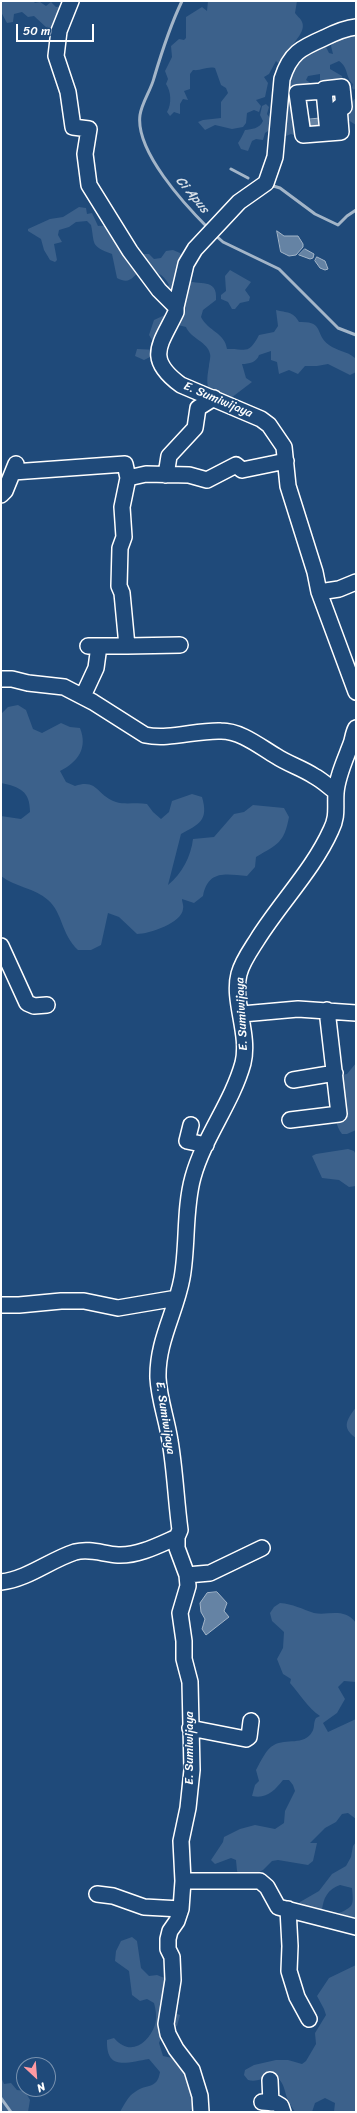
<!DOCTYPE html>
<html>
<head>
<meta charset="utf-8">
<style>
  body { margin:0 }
  #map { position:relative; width:357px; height:2113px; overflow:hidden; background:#1f4a7a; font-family:Sriracha,sans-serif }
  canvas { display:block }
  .frame { position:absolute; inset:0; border:2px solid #fff; pointer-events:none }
  .north { position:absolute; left:16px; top:2057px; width:40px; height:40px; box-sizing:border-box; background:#1f4a7a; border:1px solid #7992af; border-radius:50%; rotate:154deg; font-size:11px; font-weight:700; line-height:16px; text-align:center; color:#fff }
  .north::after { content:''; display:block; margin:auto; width:14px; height:18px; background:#ff9aa2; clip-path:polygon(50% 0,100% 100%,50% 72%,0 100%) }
  .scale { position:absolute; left:16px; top:24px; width:78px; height:18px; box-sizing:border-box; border:2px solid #fff; border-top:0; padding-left:5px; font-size:12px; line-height:14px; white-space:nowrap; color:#fff; -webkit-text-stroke:3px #1f4a7a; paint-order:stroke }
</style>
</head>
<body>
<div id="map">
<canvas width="357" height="2113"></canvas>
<div class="frame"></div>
<div class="north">N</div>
<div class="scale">50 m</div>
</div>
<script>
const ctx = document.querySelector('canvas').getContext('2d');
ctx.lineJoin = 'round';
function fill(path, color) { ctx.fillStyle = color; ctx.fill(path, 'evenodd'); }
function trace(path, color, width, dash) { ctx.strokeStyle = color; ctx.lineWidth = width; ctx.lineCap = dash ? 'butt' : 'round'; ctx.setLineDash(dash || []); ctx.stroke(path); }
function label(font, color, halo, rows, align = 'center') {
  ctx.font = font + ' Sriracha,sans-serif'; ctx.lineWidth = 3.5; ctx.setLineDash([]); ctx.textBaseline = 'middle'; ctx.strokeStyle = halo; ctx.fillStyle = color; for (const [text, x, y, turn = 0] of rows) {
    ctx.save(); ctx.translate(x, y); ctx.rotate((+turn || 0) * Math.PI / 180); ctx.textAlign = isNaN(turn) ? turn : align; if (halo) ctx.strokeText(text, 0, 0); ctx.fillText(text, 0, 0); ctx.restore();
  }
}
const green = new Path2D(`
  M1,1h32l2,2 5,-1 6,4 5,-4 5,5 6,-1 -9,22h-6l-13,-12 -6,1 -6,-5 -8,2 -1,8 -6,1 -6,-11z
  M208,1h89l-2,12c2,3 5,5 6,7 7,11 -8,21 -10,29l34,-4 4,8 4,1 -2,-8 4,-7 19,-4 2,1v51l-2,3 -2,-2 1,-4c-8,-7 -4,-16 -14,-23l-9,4v4l12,7 2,7 -24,1v-10l-12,2 -2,4 6,4 -5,8 -10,44 -6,-2 -5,2 -2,-1 3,-22 -4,-3 -3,-45 -4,-4 -7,13 -5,3 4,6 -3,14 -9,3 5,6 -2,6 -5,-2 -7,3 -1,10 -3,4 -11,2 -17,-4 -10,5 -7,-8 5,-2 18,-2v-16l7,-9 -2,-5 -5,-3 -6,-17c-8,-2 -14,3 -22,2l-3,4v15l-6,2 4,9 -5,-1 -3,5v10l-6,-2 -4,4 -3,-4c5,-8 4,-21 -1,-28l2,-5 -3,-8 7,-14 -1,-11 8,-7 5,1 2,-2v-21l16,-10 5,4z
  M356,98v27l-8,-5c-2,-7 2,-18 8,-22z
  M266,104l3,3 -2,7 5,7 -1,8 -6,4 -2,7 -7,-1 -4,2 -4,10 -7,-2 -3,-6c3,-4 5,-9 7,-13 7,-1 14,-1 18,-9l-3,-6 2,-9z
  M79,207l7,1 1,6 5,-1 6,13c17,-3 27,16 37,28h14l5,5 7,-1 5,-7 7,-1 7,3 3,6 1,21c15,6 34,-3 32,20l-13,10 -2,7c7,14 24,16 26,32 19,-1 21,7 32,-14l15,-3 4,-6 -2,-16c11,3 17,1 23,12 26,-1 15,12 30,23 8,6 18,6 26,13l1,14 -6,3 -22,-11 -11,2h-12l-7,8 -9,-4 -10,4 -2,-12 -6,-2v-9l-12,4c-2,7 -10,9 -17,9l4,14 6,4 -25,19c-20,-8 -22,-13 -18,-35 0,-3 2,-9 1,-12 -2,-12 -20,-16 -24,-27l-8,-2 -20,28 -14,7 -9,-4 2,-7 21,1 -9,-15 5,-15 13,-6 -2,-8 -5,-8 9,-13c-5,-11 -15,-15 -27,-17 -9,9 -12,17 -25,10l-5,-24c-22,-8 -17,-10 -21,-29l-4,-4 -11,1 -7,5 -10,3 -1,5 4,7 -8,2 3,16 -2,2 -5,-2 -6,-10 -3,-11 -13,-8v-2l22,-10 13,-2z
  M230,270l21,12 -6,8 5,7 -1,4 -9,2 -5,6h-3l-4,-7 -7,-3v-4l5,-4 -1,-15z
  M18,705l8,5 7,19 9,4 19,-10 9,4 10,1c8,20 -2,34 -20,43l6,11 9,4c23,-8 22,10 41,16 9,3 21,0 31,2l6,8 8,7 8,-7 3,-11 20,-7 10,3c7,24 -3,27 -21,37l-13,51c14,-11 23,-29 25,-46l21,-2 20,-23 10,-2 9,-7 31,3 5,9c-5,26 -11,27 -33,40l-1,10 -8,9c-22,-2 -39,-6 -44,20l-9,7 -12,-4c0,3 2,7 1,10 -1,14 -34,25 -46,25l-18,-17 -11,-4 -7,32 -10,5h-13c-17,-16 -15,-37 -30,-50 -13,-12 -33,-13 -47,-24v-60l20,3 9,-7c0,-21 -10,-25 -29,-29v-69l7,-7z
  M356,1063v67l-9,4h-5c-13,-17 -3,-41 0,-59l5,-1z
  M348,1149l6,2 2,4v31l-7,1 -10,-7 -17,-2 -10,-22 4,-2z
  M356,1407v31c-16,-11 -8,-19 0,-31z
  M280,1603c13,1 22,6 34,10 14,3 30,-6 42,10v59l-12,-1 -6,6 7,12 -8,14 -14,10 5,9 28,-13v100l-8,-6 -6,1 -6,8 -11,6 -15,15h7l-4,18 -5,4 -30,-5 -6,1 -9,9 -10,5 -13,1 -3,-5 -1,-11 -5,-2 -16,6 -4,-4 12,-18 1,-5 16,-8 15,-4 20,4 9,-6 1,-12 10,-20 -2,-6 -4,-5h-6c-9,11 -16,19 -31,16l3,-11 4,-4 -3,-11c5,-9 10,-21 18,-25 12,-7 30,1 38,-13 3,-4 1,-9 4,-14l4,-2c-12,-8 -21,-23 -30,-33l1,-4 -8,-5 -6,-15 6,-11 1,-16 -12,-11 -2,-8 4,-6z
  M356,1842v85l-20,-12c17,-9 18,-7 16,-27l-12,-3c-12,4 -17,13 -18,26l-24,-5 2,-4 19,-11 13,-17 14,-8 5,-9 2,-11z
  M132,1937l5,4 4,27 8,8 8,-1 10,4 2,32 11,4 -3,11 -10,-3 -8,20 4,13 14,3 7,13 6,-2 2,9 -3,9 7,-3 -2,23 -6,4h-68c4,-7 8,-16 15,-20 12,-9 22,-2 25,-20l-11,-13c-21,3 -43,13 -42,-19l7,-2c16,19 34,6 41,-13 2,-7 1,-15 -1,-22l-7,-4 -7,2 -8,-6 -3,-24 -14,-10 1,-10 5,-10z
  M356,1965v147h-22l1,-9 -10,-5 -10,5 -3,9h-17c-3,-5 -6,-9 -8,-14 -3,-9 -4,-23 -18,-21 -8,2 -13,5 -21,3l-4,-5 1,-5 9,-5 22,-5h12l14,4 4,-3 10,-17 -1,-11 11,-18 -2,-6 -7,-13 12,-18z
  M1,2077l3,7 7,-1 6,7 8,1 5,9 -2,12h-27z`);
const water = new Path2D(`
  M324,118l1,13 -20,2 -1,-13z
  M277,231l7,5h14l5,8v3l-7,8 -7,1 -8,-4z
  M305,249l9,5 -1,4 -3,1 -11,-4z
  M317,257l8,4 3,8 -3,1 -5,-2 -5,-7z
  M217,1592l10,11 -3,8 5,6 -23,18 -4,-6 3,-10 -4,-7 -1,-9 7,-10z`);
const stream = new Path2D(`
  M182,1c-12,25 -20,50 -28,77 -3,12 -12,24 -14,37 -5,36 45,90 69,114
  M231,169l17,9
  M270,185l10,3 35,26 23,11 9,-9 9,-6
  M214,234l9,8 56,27 59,59 18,7
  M1,2098l10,14`);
const minor = new Path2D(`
  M71,1l-12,30 -3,25 12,36 5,35 16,2 -4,25 4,31 41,66 29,39 17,17v5c-15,32 -32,46 5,73l80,34 8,6 15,22 4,39 27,86 4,20 37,100
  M324,91l-27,2 6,42 38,-3 -2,-25h5l-2,-20 -18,2v2l4,42
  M176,307l10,-43 9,-15 44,-47 27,-19 9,-26 7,-78c8,-26 19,-31 42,-41 10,-5 21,-10 32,-11
  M13,472l112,-8 3,14 -6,29 2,30 -4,11 -1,38 3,7 5,53 53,-1
  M166,475l3,-19 26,-28 3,-20 16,-10
  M128,478l18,-4 43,1 18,5 29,-15 6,5 44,-9
  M1,495l4,-4 11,-27
  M319,592l20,-3 17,-7
  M88,646h39
  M1,679h11l16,4 36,4 29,15 52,33c25,5 51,-5 76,-4 20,0 38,15 55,25 12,8 26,12 38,20 8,4 15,11 22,16
  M83,696l13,-28 3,-22
  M1,946l26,57 7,3 13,-1
  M242,1014l56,-5 58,4
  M293,1080l42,-7
  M290,1120l49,-6 -12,-104
  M191,1125l-4,16 19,4
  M1,1305h18l42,-4h23l34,7 59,-10
  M187,1575l23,-2 52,-25
  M1,1582c27,-3 49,-22 74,-30 15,-4 28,2 43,3 20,1 41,-10 59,-18
  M190,1728l56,11 3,-2 2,-16
  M183,1881h77l7,6 11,20 78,20
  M97,1894l16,2 31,11 37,2
  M288,1909l2,37 -1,25 8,26 12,22
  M270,2080l1,23
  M262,2102l14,1 5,3 2,6
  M201,2112l-1,-16 -8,-26 -16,-21 -8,-15 -2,-10 7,-44 -1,-23 -4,-8v-10l2,-8 7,-10 4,-12 2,-28 -2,-40 7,-33 4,-38 -2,-88 -6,-23v-18l-4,-28 8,-27 -1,-11 -10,-27v-11l3,-7c-4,-30 -5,-60 -10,-89 -3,-21 -11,-42 -12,-63 -1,-37 18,-66 24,-100 6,-33 2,-69 11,-101 11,-40 39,-74 50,-114 7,-29 -11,-62 -4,-89 3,-12 11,-23 18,-34 23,-37 56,-70 74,-110 7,-14 4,-22 5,-37 1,-16 9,-33 15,-49 2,-5 2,-11 5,-16`);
const streetNames = [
  ["E. Sumiwijaya",218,400,23],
  ["E. Sumiwijaya",242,1014,-93],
  ["E. Sumiwijaya",165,1418,81],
  ["E. Sumiwijaya",190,1748,-90]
];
const waterNames = [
  ["Ci Apus",192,195,50]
];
fill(green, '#3c618b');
fill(water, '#6583a4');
trace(water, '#a3b5c8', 1);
trace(stream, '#a3b5c8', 3);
trace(minor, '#fff', 18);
trace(minor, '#1f4a7a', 15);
label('12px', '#fff', '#1f4a7a', streetNames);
label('italic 13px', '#d8e0e8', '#1f4a7a', waterNames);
</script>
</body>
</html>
